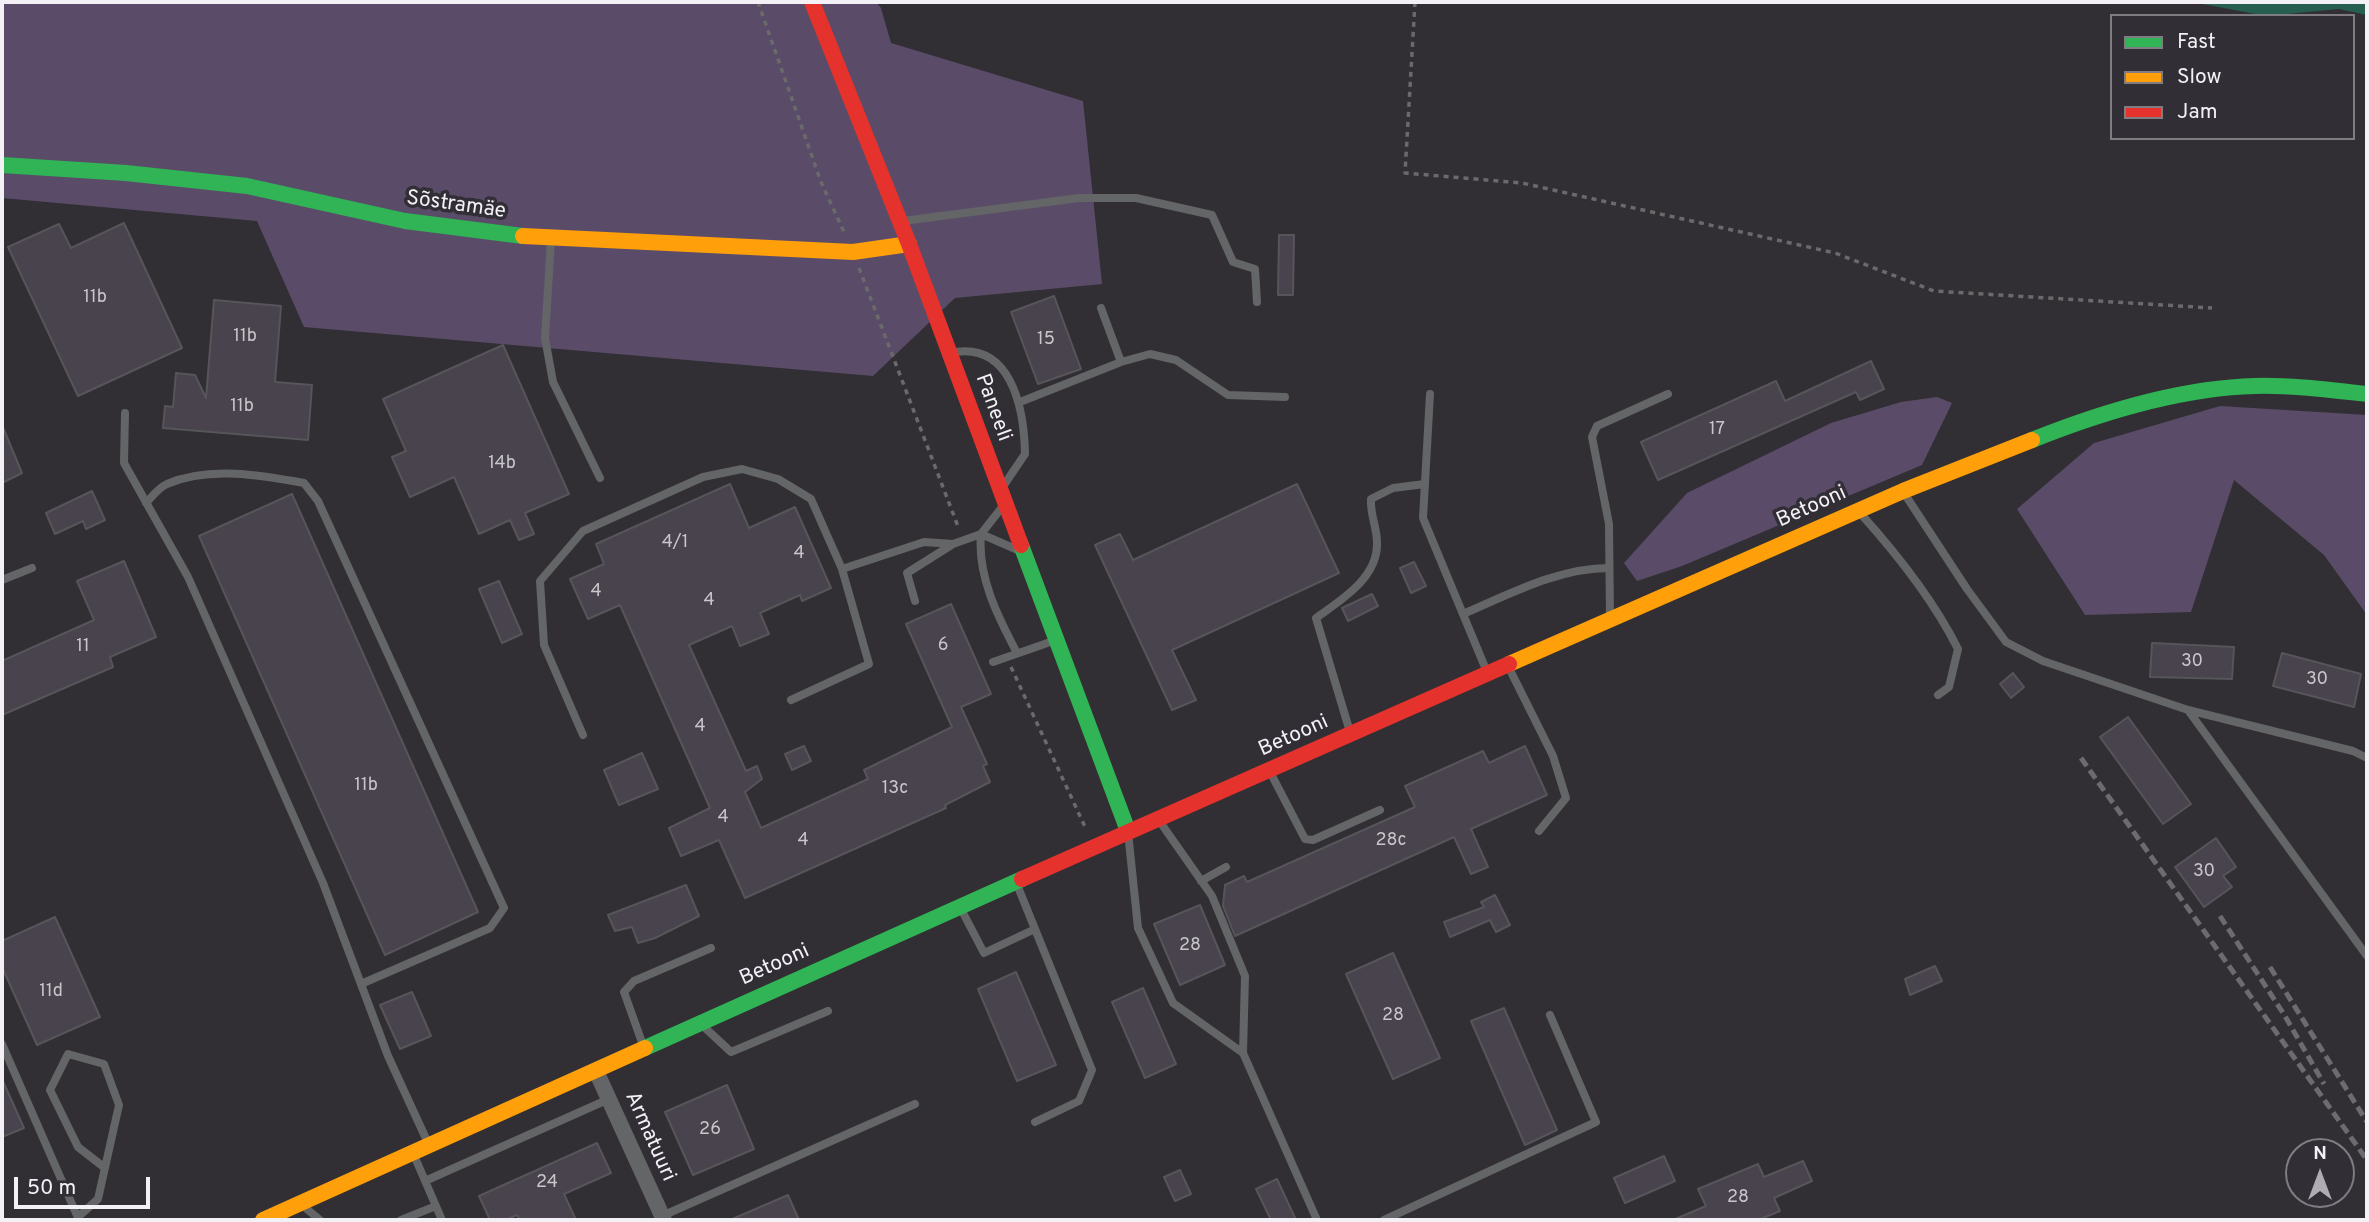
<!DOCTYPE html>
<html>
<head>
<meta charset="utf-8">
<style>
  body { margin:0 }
  #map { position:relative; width:2369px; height:1222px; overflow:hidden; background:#312f34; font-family:Overpass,sans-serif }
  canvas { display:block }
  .frame { position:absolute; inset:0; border:4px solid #f3f1f5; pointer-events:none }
  .legend { position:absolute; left:2110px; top:14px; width:245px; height:126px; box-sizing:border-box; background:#312e35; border:2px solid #7f7c82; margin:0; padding:9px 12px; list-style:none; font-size:21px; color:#f3f1f5 }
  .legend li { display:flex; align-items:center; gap:14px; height:35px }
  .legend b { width:35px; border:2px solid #7f7c82 }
  .north { position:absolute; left:2285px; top:1138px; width:70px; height:70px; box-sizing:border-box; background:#312e35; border:2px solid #7f7c82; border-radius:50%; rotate:0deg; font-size:19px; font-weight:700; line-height:28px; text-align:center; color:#f3f1f5 }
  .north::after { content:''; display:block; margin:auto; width:24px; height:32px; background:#afadb1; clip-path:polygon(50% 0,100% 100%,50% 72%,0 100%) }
  .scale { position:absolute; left:14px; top:1177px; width:136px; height:32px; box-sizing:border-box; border:4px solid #f3f1f5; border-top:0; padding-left:9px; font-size:21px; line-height:24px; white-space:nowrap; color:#f3f1f5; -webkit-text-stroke:5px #312e35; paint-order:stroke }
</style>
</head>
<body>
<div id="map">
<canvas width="2369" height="1222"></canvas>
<div class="frame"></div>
<ul class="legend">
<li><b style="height:9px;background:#30b455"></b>Fast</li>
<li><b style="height:9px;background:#ff9f0a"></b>Slow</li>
<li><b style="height:9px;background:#e5322d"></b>Jam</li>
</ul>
<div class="north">N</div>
<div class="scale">50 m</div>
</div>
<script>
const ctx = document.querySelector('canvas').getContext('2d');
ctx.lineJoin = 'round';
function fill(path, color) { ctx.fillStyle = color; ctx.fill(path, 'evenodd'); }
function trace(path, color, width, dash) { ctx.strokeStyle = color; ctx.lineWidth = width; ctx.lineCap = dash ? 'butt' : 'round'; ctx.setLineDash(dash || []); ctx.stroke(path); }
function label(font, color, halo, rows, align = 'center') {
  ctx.font = font + ' Overpass,sans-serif'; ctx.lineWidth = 7; ctx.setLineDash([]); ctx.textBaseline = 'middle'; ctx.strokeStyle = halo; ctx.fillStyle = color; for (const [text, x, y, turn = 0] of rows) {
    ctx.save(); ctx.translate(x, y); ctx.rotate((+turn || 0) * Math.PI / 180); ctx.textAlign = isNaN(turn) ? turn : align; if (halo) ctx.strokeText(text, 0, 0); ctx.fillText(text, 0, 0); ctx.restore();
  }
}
const green = new Path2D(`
  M2,2h874l5,6 10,35 192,58 19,183 -147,14 -82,78 -569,-49 -47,-106 -255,-23z
  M1937,397l15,6 -30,62 -240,101 -45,15 -13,-18 63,-70 144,-70 70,-21z
  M2220,406l147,9v200l-43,-60 -90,-75 -43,132 -106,3 -68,-106 77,-66z`);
const water = new Path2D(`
  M2192,2h175v13l-28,-6 -73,7z`);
const building = new Path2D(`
  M124,223l58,125 -104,48 -70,-149 51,-23 12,24z
  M1279,235h15l-1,60h-15z
  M1054,296l27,73 -43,15 -27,-72z
  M214,300l67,6 -6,76 37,3 -4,55 -145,-12 2,-22 8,1 3,-34 19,2 11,23z
  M503,345l66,149 -44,19 9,21 -15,6 -9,-20 -31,14 -25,-57 -44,20 -18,-40 14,-6 -23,-52z
  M1871,361l13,28 -24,11 -4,-8 -198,88 -17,-38 135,-61 9,20z
  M2,425l20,48 -20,10z
  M730,484l19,44 46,-21 36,81 -29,13 -2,-6 -40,18 9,21 -29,12 -8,-20 -43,19 57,126 11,-5 5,13 -17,13 16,36 107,-49 -4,-9 88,-43 -46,-103 45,-20 40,90 -30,13 26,57 -4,2 7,16 -45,23 1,3 -201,90 -26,-58 -38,16 -12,-28 41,-20 -90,-203 -32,14 -18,-40 34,-15 -8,-20z
  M1297,484l42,89 -167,77 24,50 -24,10 -77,-165 25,-11 13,26z
  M92,491l13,29 -19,9 -3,-8 -28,13 -9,-21z
  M292,494l186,418 -93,43 -186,-419z
  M124,561l32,76 -46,20 3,10 -111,48v-54l92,-41 -17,-39z
  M1414,562l12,24 -15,7 -11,-25z
  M499,581l23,53 -20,9 -23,-54z
  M1372,594l6,12 -30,15 -6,-13z
  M2152,643l82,4 -2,32 -82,-2z
  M2282,653l79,21 -7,33 -81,-21z
  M2013,673l11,14 -13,11 -11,-14z
  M2128,717l63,87 -28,20 -63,-87z
  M804,746l7,15 -19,9 -7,-16z
  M1525,746l22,49 -76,34 17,38 -17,7 -17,-37 -219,99 -12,-30 2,-21 19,-9 3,6 168,-75 -10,-21 78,-35 6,12z
  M642,753l16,36 -39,16 -15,-35z
  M2216,838l20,29 -13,9 9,11 -28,20 -29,-40z
  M686,885l13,31 -44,22 -17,5 -6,-16 -17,4 -7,-16z
  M1495,895l15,30 -14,7 -6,-12 -40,17 -6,-15 40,-15 -3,-5z
  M1200,905l25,60 -45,20 -26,-61z
  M55,917l45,100 -63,28 -35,-78v-26z
  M1393,953l47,105 -47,21 -47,-105z
  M1935,966l7,15 -32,14 -5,-16z
  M1016,972l40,93 -39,16 -39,-92z
  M1143,988l33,76 -31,14 -33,-76z
  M412,992l19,44 -31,13 -20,-44z
  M1504,1008l53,122 -32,15 -54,-124z
  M2,1079l22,49 -22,9z
  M727,1085l27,64 -61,26 -28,-63z
  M597,1143l14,30 -47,21 12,26h-56l-3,-5 -12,5h-15l-11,-24z
  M1664,1156l11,25 -50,22 -11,-25z
  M1803,1161l9,20 -38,17 6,13 -22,9h-85l33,-14 -8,-17 60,-25 6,13z
  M1180,1170l11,24 -16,7 -11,-24z
  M1277,1179l19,41h-25l-15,-31z
  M788,1195l11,25h-69z`);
const path = new Path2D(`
  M758,2l63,180 23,50
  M1415,2l-10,171 117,10 313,70 99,38 278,17
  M859,268l100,261
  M1011,667l75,162`);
const lane = new Path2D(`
  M903,221l176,-23h57l76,17 21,47 22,7 2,33
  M551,240l-6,98 8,44 47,96
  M950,353c61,-13 74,54 75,101l-23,34
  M1121,362l29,-8 26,6 52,35 57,2
  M1430,394l-7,124 64,154
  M1020,402l101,-40 -20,-54
  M125,413l-1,50 64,114 135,306 65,173 40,87
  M1904,493l63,96 39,53 37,19 145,49 179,246
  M146,503c6,-6 13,-16 21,-19 42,-18 93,-9 137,-1l14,18 186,407 -14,20 -129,56
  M1860,513c37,41 73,86 98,136l-9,38 -11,8
  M2,580l30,-12
  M915,601l-8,-28 46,-29 28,-10 22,-28
  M1463,614c47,-20 95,-46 146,-46
  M1610,618l-1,-94 -17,-87 5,-11 71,-32
  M1017,653c-19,-36 -40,-77 -36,-119l39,17
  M993,662l63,-22
  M1508,666l45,90 13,42 -27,33
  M791,700l78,-36 -27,-95 82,-27 29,2
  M2188,710l165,41 14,7
  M1350,732l-34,-114c25,-18 62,-40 61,-75 0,-16 -7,-28 -6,-44l22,-11 32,-4
  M583,735l-39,-90 -4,-64 43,-50 120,-54 39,-8 36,10 33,20 31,70
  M1269,770l36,69 8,1 67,-30
  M1158,819l54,77 33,80 -2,77
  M1128,832l10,96 35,75 70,50 74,167
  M1201,881l25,-14
  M1016,882l76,188 -13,31 -44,21
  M960,907l24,46 51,-24
  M702,1025l29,27 97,-41
  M2,1044l77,176
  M644,1048l-20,-56 10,-11 77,-33
  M413,1153l29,67
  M425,1181l184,-82
  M302,1205l18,15
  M662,1216l253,-112
  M78,1217l20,-18 21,-94 -15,-41 -36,-10 -18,36 28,57 27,21
  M401,1220l35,-14
  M1384,1220l212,-98 -46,-107`);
const street = new Path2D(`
  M596,1071l68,149`);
const fast = new Path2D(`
  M2,165l124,8 121,13 158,35 118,15
  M2032,440c70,-28 147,-52 223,-54 37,-1 75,4 112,8
  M1021,545l107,286
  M645,1048l377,-169`);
const slow = new Path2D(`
  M523,236l330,16 56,-8
  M1509,664l394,-173 129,-51
  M263,1220l382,-172`);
const jam = new Path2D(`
  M812,2l97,242 112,301
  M1022,879l487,-215`);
const rail = new Path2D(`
  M2081,758l286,402
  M2220,916l65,100 39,68
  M2270,967l97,155`);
const numberNames = [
  ["11b",95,298],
  ["11b",245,337],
  ["15",1046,340],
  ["11b",242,407],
  ["17",1717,430],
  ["14b",502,464],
  ["4/1",675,543],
  ["4",799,554],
  ["4",596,592],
  ["4",709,601],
  ["6",943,646],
  ["11",83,647],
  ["30",2192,662],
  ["30",2317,680],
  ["4",700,727],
  ["11b",366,786],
  ["13c",895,789],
  ["4",723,818],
  ["4",803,841],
  ["28c",1391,841],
  ["30",2204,872],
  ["28",1190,946],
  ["11d",51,992],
  ["28",1393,1016],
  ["26",710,1130],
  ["24",547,1183],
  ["28",1738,1198]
];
const streetNames = [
  ["Sõstramäe",456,206,8],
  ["Paneeli",992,408,70],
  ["Betooni",1812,508,-24],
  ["Betooni",1294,737,-24],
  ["Betooni",775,966,-24],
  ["Armatuuri",649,1137,66]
];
fill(green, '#5a4c69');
fill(water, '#265f4f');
fill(building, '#48434d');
trace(building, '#565559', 2);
trace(path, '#6a6a6b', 3.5, [5, 5]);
trace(lane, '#646566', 8);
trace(street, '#646566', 16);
trace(fast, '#30b455', 16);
trace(slow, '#ff9f0a', 16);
trace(jam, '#e5322d', 16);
trace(rail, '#6c6b6d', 5, [10, 5]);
label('18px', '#c8c6cb', null, numberNames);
label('21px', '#f3f1f5', '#312e35', streetNames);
</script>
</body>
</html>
